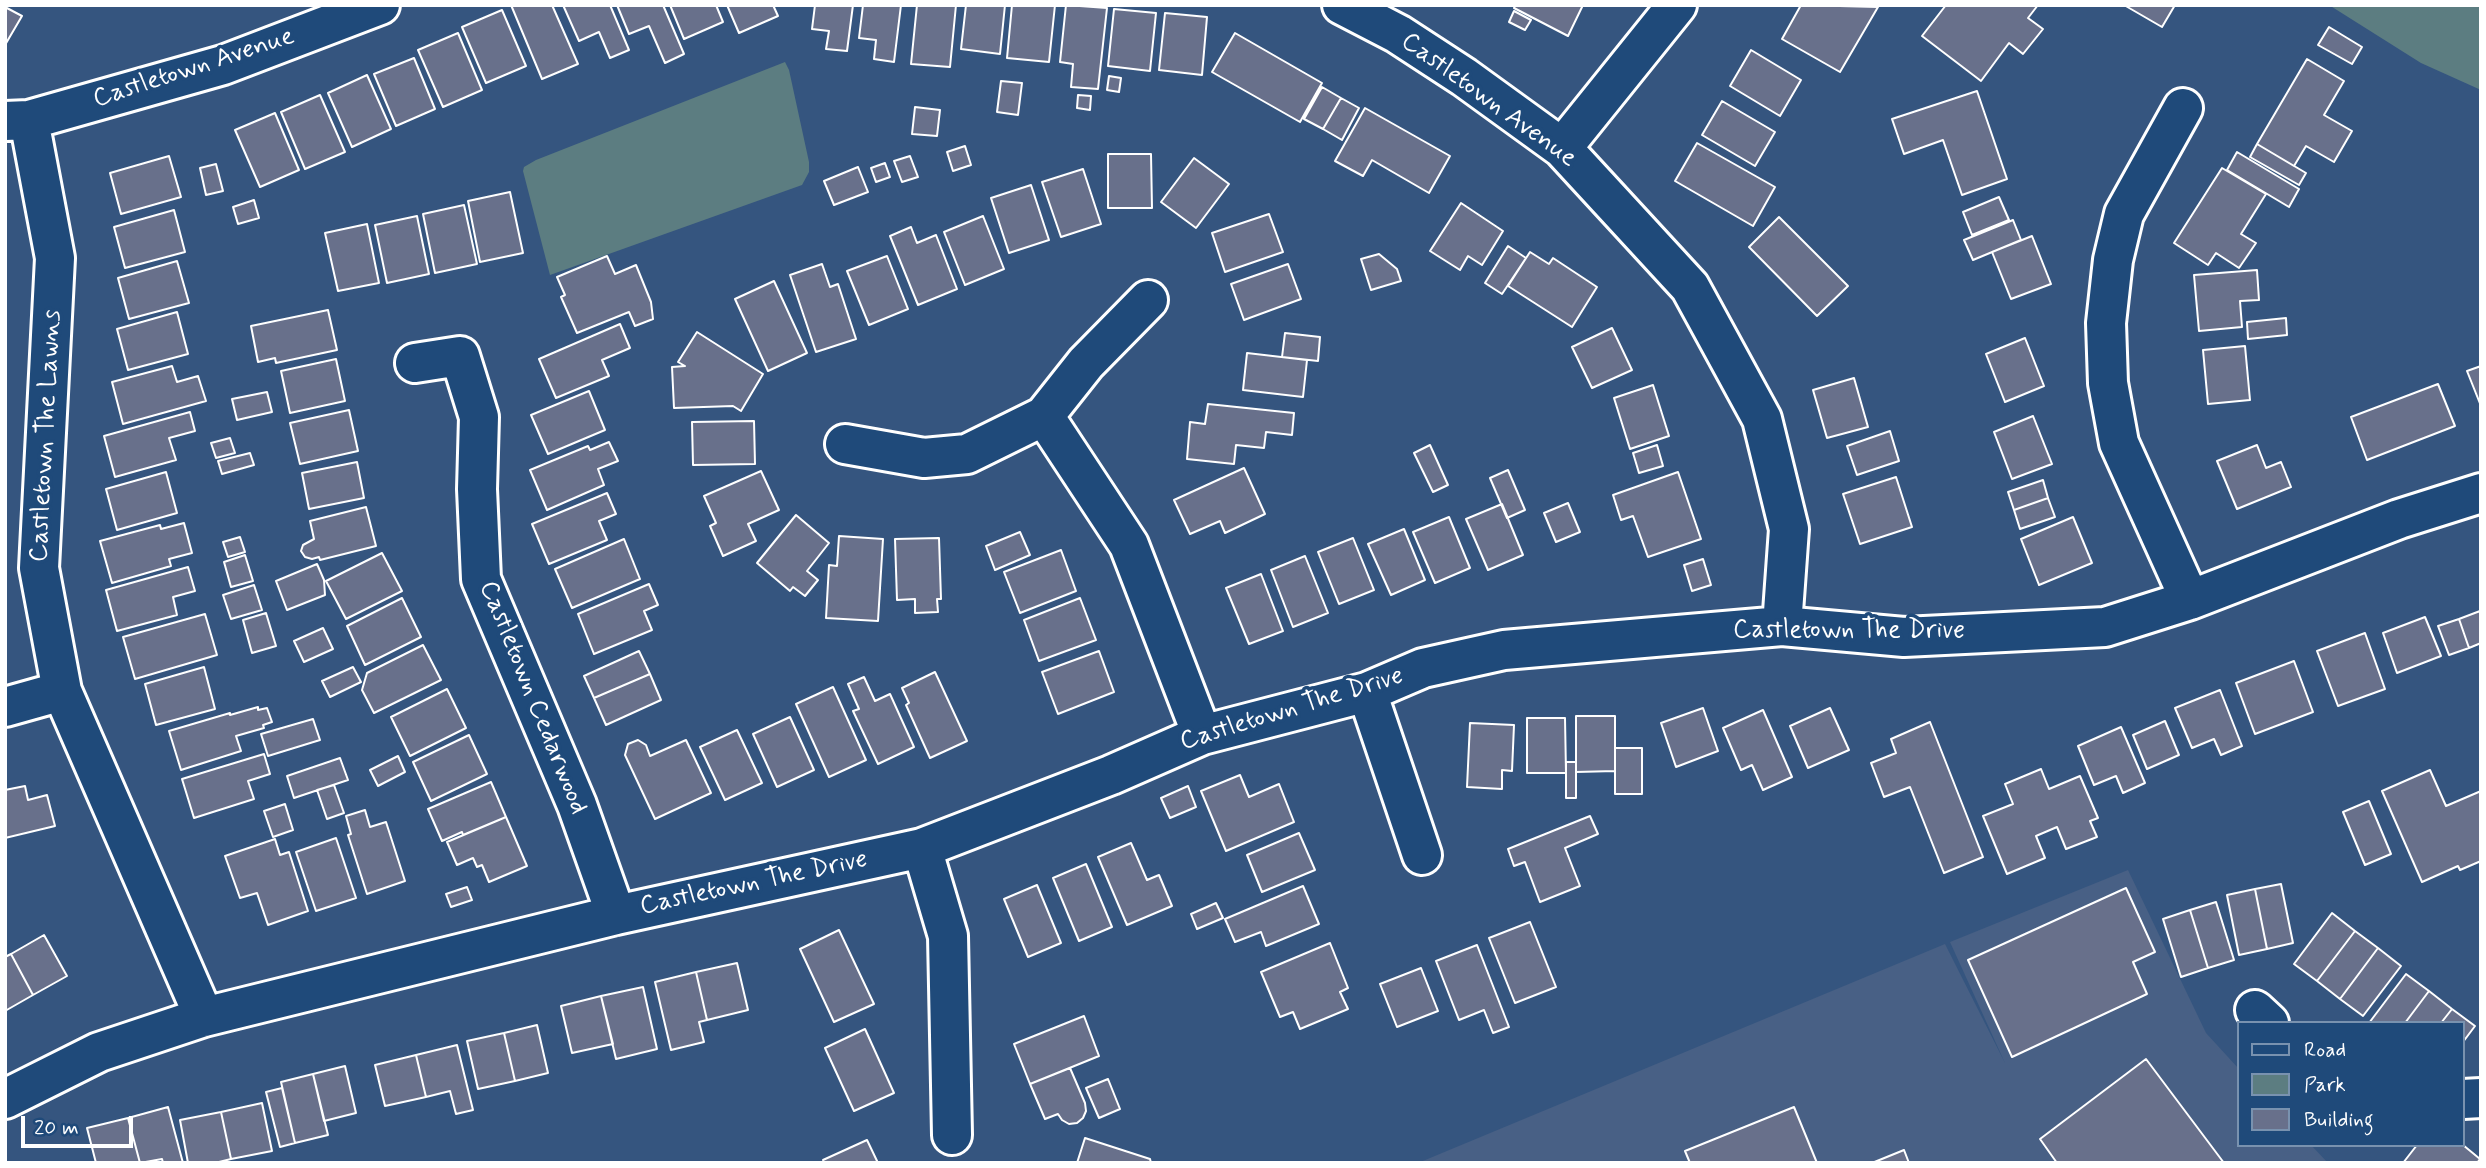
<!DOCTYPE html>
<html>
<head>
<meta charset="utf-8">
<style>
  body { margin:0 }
  #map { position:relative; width:2486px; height:1168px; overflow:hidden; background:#35557f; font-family:Mynerve,sans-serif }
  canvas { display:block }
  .frame { position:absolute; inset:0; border:7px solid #fff; pointer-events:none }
  .legend { position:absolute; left:2237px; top:1021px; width:228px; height:126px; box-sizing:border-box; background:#1f4a7a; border:2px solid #7992af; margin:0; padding:9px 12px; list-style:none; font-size:21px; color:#fff }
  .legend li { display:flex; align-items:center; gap:14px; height:35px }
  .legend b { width:35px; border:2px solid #7992af }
  .scale { position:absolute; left:21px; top:1116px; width:112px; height:32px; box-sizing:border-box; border:4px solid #fff; border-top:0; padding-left:9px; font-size:21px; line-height:24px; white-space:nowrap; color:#fff; -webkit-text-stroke:5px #1f4a7a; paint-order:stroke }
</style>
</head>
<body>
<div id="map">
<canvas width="2486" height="1168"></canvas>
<div class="frame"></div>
<ul class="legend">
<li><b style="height:9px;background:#1f4a7a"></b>Road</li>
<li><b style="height:19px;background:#5c7d81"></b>Park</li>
<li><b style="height:19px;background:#68708b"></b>Building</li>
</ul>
<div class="scale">20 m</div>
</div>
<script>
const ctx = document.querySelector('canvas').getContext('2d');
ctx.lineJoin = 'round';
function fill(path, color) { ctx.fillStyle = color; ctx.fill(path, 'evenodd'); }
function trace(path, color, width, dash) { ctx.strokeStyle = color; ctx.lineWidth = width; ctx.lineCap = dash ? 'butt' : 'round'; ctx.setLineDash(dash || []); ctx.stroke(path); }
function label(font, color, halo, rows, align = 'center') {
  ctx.font = font + ' Mynerve,sans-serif'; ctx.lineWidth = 7; ctx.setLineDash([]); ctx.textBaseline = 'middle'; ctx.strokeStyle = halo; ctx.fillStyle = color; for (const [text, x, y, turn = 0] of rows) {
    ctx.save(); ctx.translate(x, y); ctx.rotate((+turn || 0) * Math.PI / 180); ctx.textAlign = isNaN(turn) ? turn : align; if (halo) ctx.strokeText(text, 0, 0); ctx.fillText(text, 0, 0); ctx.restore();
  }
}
const built = new Path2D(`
  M2128,870l78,163 33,36v76h72l17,18h-910l527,-219 60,119 -55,-121z`);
const green = new Path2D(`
  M2329,5h152v85l-60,-27z
  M785,62l4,8 20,92v10l-7,13 -252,90 -27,-104 1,-4 12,-7z`);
const building = new Path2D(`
  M511,5h41l26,59 -36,15z
  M563,5h47l19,45 -19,8 -11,-26 -20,9z
  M617,5h46l21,49 -19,9 -16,-37 -20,8z
  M670,5h46l7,17 -39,17z
  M727,5h46l5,11 -39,17z
  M815,5h38l-6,46 -21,-2 3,-18 -17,-2z
  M863,5h38l-7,57 -20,-3 2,-19 -17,-2z
  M917,5h39l-6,62 -39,-3z
  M966,5h39l-5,49 -39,-5z
  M1012,5h43l-6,57 -42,-4z
  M1066,5l41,3 -9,81 -27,-2 2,-23 -13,-2z
  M1515,5h68l-15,31 -54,-28z
  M1801,5l77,2 -38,65 -58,-33z
  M1946,5h92l-10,13 15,11 -20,25 -14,-11 -28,38 -59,-45z
  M2124,5h51l-13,22z
  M5,7l17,9 -17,29z
  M1114,9l42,4 -6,58 -42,-5z
  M502,10l24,56 -40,17 -24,-56z
  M1514,11l17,9 -6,10 -16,-8z
  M1165,13l42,4 -5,58 -43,-5z
  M2329,27l33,20 -10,17 -34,-19z
  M458,33l24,57 -39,17 -25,-57z
  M1235,33l87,50 -22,39 -88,-50z
  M1751,50l50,30 -21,36 -50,-30z
  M414,58l21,51 -39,17 -22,-52z
  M2307,59l37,22 -20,34 28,16 -18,31 -28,-16 -12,20 -37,-22z
  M367,75l24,54 -39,18 -24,-54z
  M1109,76l12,2 -2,14 -12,-2z
  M1001,81l21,2 -4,32 -21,-3z
  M1322,87l19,11 -18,31 -19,-10z
  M1977,91l30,88 -45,16 -19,-55 -39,14 -12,-35z
  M320,95l25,57 -40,17 -24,-57z
  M1078,95l13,1 -1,14 -13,-2z
  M1341,98l18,10 -17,32 -19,-11z
  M1722,101l53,31 -20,34 -53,-31z
  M915,107l25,3 -3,26 -25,-2z
  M1365,108l85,48 -21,37 -57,-33 -9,16 -28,-15z
  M275,113l24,57 -39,17 -25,-57z
  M1697,143l78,44 -22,39 -78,-45z
  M2257,144l49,29 -7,12 -49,-28z
  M965,146l6,19 -18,6 -6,-19z
  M2237,152l62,37 -10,18 -62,-37z
  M1108,154h43l1,54h-44z
  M169,156l12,41 -60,17 -11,-41z
  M910,156l8,21 -16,5 -8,-21z
  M1194,158l35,26 -33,44 -35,-26z
  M885,163l5,14 -14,5 -5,-14z
  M216,164l7,27 -17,4 -6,-27z
  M858,167l10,25 -34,13 -10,-24z
  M2222,168l44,26 -25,40 15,9 -17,25 -23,-15 -8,12 -34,-22z
  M1083,169l18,55 -40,13 -19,-55z
  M1031,185l18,55 -40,13 -18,-55z
  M510,192l13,61 -43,9 -12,-61z
  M1999,197l10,23 -37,15 -9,-23z
  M254,200l5,18 -21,6 -5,-17z
  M1461,203l42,28 -21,34 -14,-9 -8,14 -30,-19z
  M464,205l13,59 -42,9 -12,-59z
  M174,210l11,42 -60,16 -11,-41z
  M1269,214l14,38 -58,20 -13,-39z
  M417,216l12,58 -42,9 -12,-58z
  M983,216l21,53 -39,16 -21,-53z
  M1779,217l69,69 -31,30 -68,-69z
  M2013,220l8,20 -48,20 -9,-20z
  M367,224l12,59 -41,8 -13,-58z
  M911,227l6,16 19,-8 21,54 -39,16 -28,-69z
  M2032,236l19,48 -40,15 -19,-47z
  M1508,246l18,12 -24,36 -17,-11z
  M1530,252l19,12 4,-6 44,29 -25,40 -64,-41z
  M1379,254l18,15 4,12 -30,9 -10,-31z
  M607,256l8,18 21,-9 15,37 2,17 -18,7 -6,-14 -52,21 -16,-36 4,-2 -8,-18z
  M887,256l21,53 -39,16 -22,-54z
  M177,261l12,42 -60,16 -11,-41z
  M822,264l8,23 8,-3 18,55 -40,13 -26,-77z
  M1288,264l13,35 -57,21 -13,-36z
  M2257,270l2,30 -19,1 2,26 -43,4 -5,-56z
  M774,281l33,72 -39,18 -33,-72z
  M328,310l9,40 -61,13 -1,-5 -17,4 -7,-36z
  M177,312l11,42 -60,16 -11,-41z
  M2286,318l1,17 -39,4 -1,-17z
  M620,324l10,24 -28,12 7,16 -53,22 -17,-39z
  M1612,328l20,42 -40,18 -20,-41z
  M697,332l66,42 -22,37 -8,-5 -59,2 -2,-41 13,-1 -7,-4z
  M1285,333l35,4 -2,24 -36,-4z
  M2025,338l19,48 -39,16 -19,-48z
  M2245,346l5,54 -42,4 -5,-54z
  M1247,353l60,7 -4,37 -60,-7z
  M336,359l9,42 -55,12 -9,-42z
  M172,366l5,16 21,-6 8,25 -83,23 -11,-42z
  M2481,366v40l-14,-35z
  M1854,378l14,49 -41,11 -14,-48z
  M2438,384l17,42 -88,34 -16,-43z
  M1653,385l16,51 -39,13 -16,-51z
  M589,391l16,39 -57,24 -17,-39z
  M267,392l5,20 -35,8 -5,-21z
  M1208,404l86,9 -2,22 -26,-3 -2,16 -28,-3 -2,19 -47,-5 3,-37 15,2z
  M349,410l9,41 -58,13 -10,-41z
  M190,412l5,19 -26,7 7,22 -61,17 -11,-41z
  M2033,416l19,48 -40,15 -18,-47z
  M754,421l1,43 -62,1 -1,-43z
  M1890,431l9,30 -42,14 -10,-29z
  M230,438l5,15 -19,5 -5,-15z
  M609,442l9,19 -20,8 6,16 -57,25 -17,-40 58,-24 2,4z
  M1430,445l18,40 -15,7 -19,-39z
  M1657,445l6,21 -24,7 -6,-20z
  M2257,445l9,23 15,-6 10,25 -54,22 -20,-48z
  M250,453l4,12 -32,9 -4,-13z
  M357,462l7,36 -55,11 -7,-36z
  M1244,468l21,46 -40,19 -5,-12 -30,13 -16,-34z
  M1508,470l17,40 -18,8 -17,-40z
  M761,471l18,39 -31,14 8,17 -33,15 -13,-30 6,-3 -12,-27z
  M166,472l11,41 -60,17 -11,-41z
  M1678,472l23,67 -53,18 -15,-41 -12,4 -8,-25z
  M1896,477l16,50 -52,17 -17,-50z
  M2043,480l5,18 -34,12 -6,-18z
  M607,493l9,21 -17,7 8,19 -58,24 -17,-40z
  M2048,498l7,19 -35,12 -6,-19z
  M1568,503l12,29 -24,10 -12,-29z
  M1502,504l21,51 -35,15 -22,-51z
  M366,507l10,39 -56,14 -1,-3 -7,2 -7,-2 -4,-6 2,-6 11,-6 -4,-18z
  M796,515l33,28 -22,28 11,9 -13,16 -12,-9 -3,4 -33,-28z
  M1449,517l21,51 -35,15 -22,-51z
  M2073,517l19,46 -53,22 -18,-46z
  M184,523l8,30 -23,6 2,7 -59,17 -12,-42 60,-16 1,4z
  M1404,529l21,51 -34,15 -23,-51z
  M1020,532l10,23 -35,15 -9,-24z
  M839,536l44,3 -5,82 -52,-3 3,-53 8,1z
  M240,537l5,15 -17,5 -5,-15z
  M939,538l2,61h-4l1,13 -23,1v-14l-18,1 -2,-61z
  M1353,538l21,52 -35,14 -21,-52z
  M624,539l16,40 -68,29 -17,-39z
  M1061,550l15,41 -56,22 -16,-41z
  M382,553l20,38 -56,28 -20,-38z
  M245,555l8,26 -22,6 -7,-25z
  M1305,556l23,57 -35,14 -22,-57z
  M1703,559l8,26 -19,6 -8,-26z
  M317,564l7,16 1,15 -38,15 -11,-29z
  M188,567l7,24 -22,6 4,18 -60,16 -11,-41z
  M1261,574l22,57 -34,13 -23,-56z
  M649,584l9,21 -14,6 8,19 -58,24 -16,-40z
  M254,585l8,25 -31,9 -8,-24z
  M402,598l19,39 -56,28 -18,-39z
  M1080,598l16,42 -57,21 -15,-41z
  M2480,611l1,32 -12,5 -10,-29z
  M266,613l10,33 -24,7 -9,-33z
  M205,614l12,41 -82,24 -12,-42z
  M2425,617l16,39 -44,17 -14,-40z
  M2459,619l10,29 -20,7 -11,-29z
  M323,628l10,21 -29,13 -10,-21z
  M2365,633l20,56 -47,17 -21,-55z
  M423,645l18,35 -67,33 -12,-23 5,-17z
  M639,651l11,23 -56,24 -10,-22z
  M1099,651l15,41 -56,22 -16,-42z
  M2294,661l19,51 -58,22 -19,-51z
  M204,667l11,42 -59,16 -11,-41z
  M353,667l8,15 -31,15 -8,-16z
  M935,672l32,69 -37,17 -24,-53 3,-2 -7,-15z
  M650,674l11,26 -55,25 -12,-27z
  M864,677l11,24 15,-7 24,53 -36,17 -25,-53 6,-2 -11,-25z
  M833,687l33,73 -37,17 -33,-73z
  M447,689l19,39 -56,28 -19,-39z
  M2220,690l22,56 -21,9 -7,-16 -22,9 -17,-40z
  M258,707v3l9,-2 5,14 -9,3 1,3 -28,8 5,15 -60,19 -12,-39 61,-18v2z
  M1703,708l15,43 -42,16 -15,-44z
  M1830,708l19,42 -41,18 -18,-42z
  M1763,710l29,67 -29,13 -11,-25 -11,5 -18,-42z
  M1576,716h39v55l-39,1z
  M790,717l24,53 -37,17 -24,-53z
  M1527,718h38l1,55h-39z
  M313,719l7,21 -52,16 -7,-22z
  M2165,721l14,34 -32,14 -14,-34z
  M1930,722l53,135 -39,16 -34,-86 -26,10 -13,-34 25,-10 -5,-14z
  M1470,723l44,2 -2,46 -10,-1v19l-35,-2z
  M2121,727l24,56 -22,10 -7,-17 -22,9 -16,-39z
  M737,730l25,53 -37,17 -25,-53z
  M469,735l18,39 -56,27 -18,-39z
  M638,740l8,5 4,11 36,-16 25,53 -56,26 -30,-64 3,-11z
  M1615,748h27v46h-27z
  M264,754l6,20 -22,7 6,18 -60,19 -12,-39z
  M398,756l7,16 -27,14 -8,-16z
  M340,758l8,22 -54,18 -7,-22z
  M1566,762h10v36h-10z
  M2041,769l8,20 31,-13 18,42 -8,3 7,16 -31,12 -9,-22 -21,9 9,22 -38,16 -24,-58 30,-12 -8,-20z
  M2430,770l16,36 35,-15v70l-21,9 -2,-4 -36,16 -40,-91z
  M1240,775l9,22 30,-13 15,38 -68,29 -25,-60z
  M491,782l15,35 -43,18 -1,-3 -20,9 -14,-32z
  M334,785l10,28 -17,6 -10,-29z
  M25,786l3,14 19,-5 8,31 -50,12v-48z
  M1188,786l8,21 -26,11 -9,-20z
  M2369,801l22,53 -26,11 -22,-53z
  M285,804l8,26 -20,7 -9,-26z
  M365,810l5,17 16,-5 19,59 -38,13 -19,-59 3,-1 -5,-18z
  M1590,816l8,18 -33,14 15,38 -40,16 -15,-40 -11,4 -6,-17z
  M506,817l21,49 -38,16 -7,-17 -5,2 -4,-9 -16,7 -10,-23z
  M1299,833l16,37 -53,22 -15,-37z
  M336,838l20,60 -40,13 -20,-59z
  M275,839l5,16 9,-3 19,59 -40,14 -11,-32 -17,5 -15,-42z
  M1131,843l16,37 12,-5 13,31 -45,19 -29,-68z
  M1086,864l26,63 -33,14 -26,-63z
  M2281,884l12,59 -26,6 -12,-60z
  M1037,885l24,58 -33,14 -24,-58z
  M1303,886l16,38 -53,22 -5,-14 -26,10 -10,-23z
  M467,887l5,13 -21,7 -5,-13z
  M2126,888l29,64 -22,10 14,32 -135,63 -44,-97z
  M2255,889l12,60 -28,6 -12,-60z
  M2216,902l18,58 -26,8 -18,-58z
  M1216,903l7,15 -26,11 -6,-15z
  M2190,910l18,58 -27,9 -18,-58z
  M2332,913l23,18 -38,50 -23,-17z
  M1530,922l26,65 -41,16 -26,-65z
  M839,930l35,74 -40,18 -34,-73z
  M2355,931l23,17 -38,51 -23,-18z
  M44,935l23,41 -34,19 -22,-41z
  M1330,943l18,45 -8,4 8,17 -48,20 -7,-17 -13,5 -19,-45z
  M1477,945l32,82 -16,6 -9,-23 -25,10 -23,-59z
  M2378,948l23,18 -38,50 -23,-17z
  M11,954l22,41 -28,16v-54z
  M737,963l11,47 -41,10 -11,-48z
  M1421,968l17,43 -41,16 -17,-43z
  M696,972l11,48 -8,2 5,20 -33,8 -16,-68z
  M2406,974l23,17 -24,32h-36z
  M643,987l14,62 -41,10 -15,-63z
  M2429,991l23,18 -11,14h-36z
  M601,996l12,48 -41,9 -11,-47z
  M2452,1009l23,17 -12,16v-19h-22z
  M1084,1016l15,40 -69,28 -16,-40z
  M537,1025l11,48 -33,8 -11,-48z
  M865,1029l29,64 -40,18 -29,-63z
  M504,1033l11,48 -37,8 -11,-48z
  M457,1045l16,65 -17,4 -6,-23 -24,6 -10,-42z
  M416,1055l10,42 -41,9 -10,-41z
  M2146,1059l78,104h-167l-17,-24z
  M345,1066l11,47 -32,8 -11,-47z
  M1070,1068l15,35 1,8 -3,7 -6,5 -8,1 -7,-4 -4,-6 -13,5 -15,-35z
  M313,1074l15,61 -33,8 -14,-61z
  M1108,1079l12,30 -21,9 -13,-30z
  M282,1088l13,55 -15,4 -14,-55z
  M262,1103l10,48 -41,8 -10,-47z
  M168,1107l15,56h-20l-1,-4 -22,4 -12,-45z
  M1794,1107l23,56h-127l-5,-12z
  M221,1112l10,47 -16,4h-27l-8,-43z
  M128,1118l12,45h-44l-9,-35z
  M1085,1138l65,21 1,4h-74z
  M867,1140l11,23h-53l-2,-3z
  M2417,1145h46l17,14 -3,4h-74z
  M1904,1150l5,13h-37z`);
const minor = new Path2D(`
  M1342,5l56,29 66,43 98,71 128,139 72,132 27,110 -7,97
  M2183,108l-59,106 -11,46 -7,63 2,60 11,60 71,157
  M29,120l26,138 -16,310 23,123 142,326
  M5,121l24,-1 194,-55 157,-60
  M1562,148l115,-143
  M415,363l45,-7 19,61 -2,72 4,90 96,226 39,110
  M1044,416l42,-53 62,-63
  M845,444l79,14 43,-4 77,-38 85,129 73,190
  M1367,692l55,163
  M5,707l57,-16
  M922,848l26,88 4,199
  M2255,1010l14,13
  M5,1099l94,-47 105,-35 412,-102 306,-67 189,-73 91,-40 165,-43 56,-24 81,-18 278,-24 122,11 201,-10 85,-27 209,-81 82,-26
  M2463,1099l18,-1`);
const streetNames = [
  ["Castletown Avenue",194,69,-18],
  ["Castletown Avenue",1488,101,36],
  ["Castletown The Lawns",47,436,-87],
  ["Castletown The Drive",1849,632],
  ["Castletown Cedarwood",532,698,68],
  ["Castletown The Drive",1292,710,-17],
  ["Castletown The Drive",754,884,-12]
];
fill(built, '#486085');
fill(green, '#5c7d81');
fill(building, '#68708b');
trace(building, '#fff', 2);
trace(minor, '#fff', 44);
trace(minor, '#1f4a7a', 38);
label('26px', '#fff', '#1f4a7a', streetNames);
</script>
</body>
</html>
